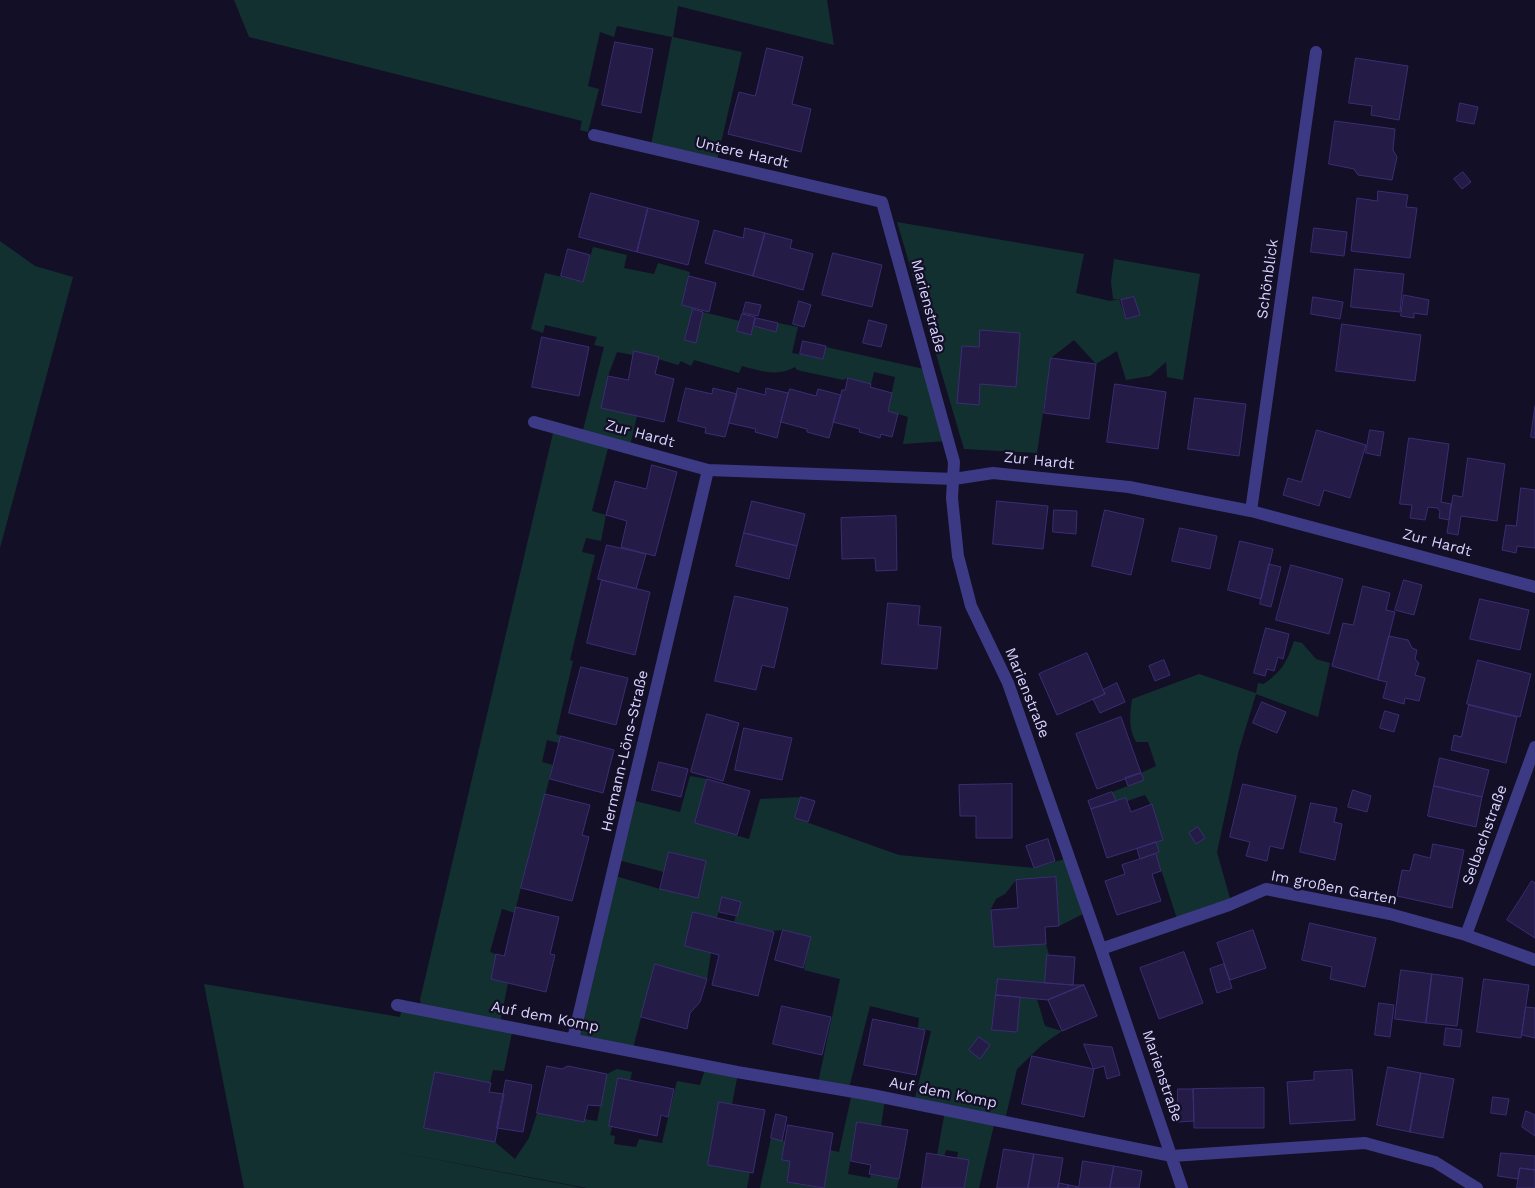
<!DOCTYPE html>
<html>
<head>
<meta charset="utf-8">
<style>
  body { margin:0 }
  canvas { display:block; background:#130f26 }
</style>
</head>
<body>
<canvas width="1535" height="1188"></canvas>
<script>
const ctx = document.querySelector('canvas').getContext('2d');
ctx.lineJoin = 'round';
function fill(path, color) { ctx.fillStyle = color; ctx.fill(path, 'evenodd'); }
function trace(path, color, width, dash) { ctx.strokeStyle = color; ctx.lineWidth = width; ctx.lineCap = dash ? 'butt' : 'round'; ctx.setLineDash(dash || []); ctx.stroke(path); }
function label(font, color, halo, rows, align = 'center') {
  ctx.font = font + ' "Work Sans",sans-serif'; ctx.lineWidth = 4.5; ctx.setLineDash([]); ctx.textBaseline = 'middle'; ctx.strokeStyle = halo; ctx.fillStyle = color; for (const [text, x, y, turn = 0] of rows) {
    ctx.save(); ctx.translate(x, y); ctx.rotate((+turn || 0) * Math.PI / 180); ctx.textAlign = isNaN(turn) ? turn : align; if (halo) ctx.strokeText(text, 0, 0); ctx.fillText(text, 0, 0); ctx.restore();
  }
}
const green = new Path2D(`
  M234,0h593l7,45 -156,-39 -5,31 69,15 -25,108 -66,-15 21,-108 -55,-11 -3,11 -14,-5 -12,54 11,3 -11,43 -8,-2 2,-9 -333,-84z
  M897,222l187,32 -8,39 34,8 9,-2h-6l-2,-17 3,-23 86,15 -17,106 -16,-3 -1,-15 -16,14 -24,4 -9,-29 -21,13 -22,-24 -23,18 -14,95 -73,-4zM1134,297l5,18 -13,4 -7,-20 2,1z
  M0,241l35,25 38,11 -73,271z
  M593,247l34,8 -3,13 30,6 4,-11 32,9 -8,33 11,3 -8,32 11,3 7,-31 37,9 -3,10 14,4 2,-9 22,6 3,-9 20,4 -6,26 31,6 3,-12 102,23 19,71 -44,3 5,-27 -20,-6 7,-34 -21,-5 -3,12 -23,-6 -5,2 -46,-10 -2,-3c-18,10 -34,4 -53,-1l-3,7 -45,-13 -3,6 -10,-5 -3,4 -20,-6v-2l-24,-6 -1,4 -16,-3 -9,24 29,40 -7,30 -48,-12 22,-87 -10,-2 3,-8 -52,-12 -2,8 -12,-4 14,-56 38,9z
  M554,429l55,15 -17,67 14,4 -5,26 -15,-3 -4,14 13,3 -25,105 3,1 -17,73 5,2 -2,7 -12,-3 -5,22 11,3 -37,142 -1,6 -13,-4 -12,43 6,2 -5,25 17,4 -8,40 -78,-14 -2,-9z
  M1294,641l8,2 14,16 14,4 -12,54 -62,-23 -17,56 -22,102 14,50 -53,20 -22,-68 3,-2 -3,-10 7,-3 -12,-34 -6,-10 -18,6 -1,-3 -10,3 -4,-9 32,-12 -3,-7 15,-7 -8,-24h-12c-8,-15 -6,-27 -4,-43l67,-25 57,19 2,-10 6,1c18,-13 23,-22 30,-43z
  M690,776l17,3 -12,44 54,16 11,-40 41,-2 -6,21 104,37 135,13 34,-10 19,54 -28,14 -3,-49 -40,3 -11,14 -9,5 -5,10 3,38 52,-3 3,11 -4,28 -47,-4 -6,51 25,2 3,-35 17,2 8,27 17,5 -20,14 -25,24 -12,51 -91,-18 17,-71 -13,-3 1,-10 -49,-12 -21,82 -31,-5 22,-104 -36,-9 6,-33 -27,-7 -12,1 -37,-9 6,-20 -18,-4 -5,20 -24,-6 -8,34 26,7 -4,26 -52,-14 -22,83 -55,-12 37,-160 45,13 38,9 8,-37 -37,-9 -5,20 -46,-12 13,-60 49,12z
  M204,984l196,33 2,-10 111,21 -9,43 -11,-1 -3,13 -55,-11 -11,56 71,14 20,17 14,-21 8,-25 46,9 1,-3 13,2 10,-47 10,-5 15,3 -2,9 -12,-2 -9,47 3,1 -2,8 5,1 -1,8 22,3 3,-8 23,4 15,-62 23,4 6,-19 32,7 -6,31 -13,-2 -11,63 42,7 -3,16h-160l-211,-40 8,-45 -8,45 207,40h-339z
  M852,1093l33,6 -4,27 -24,-4 -9,52 22,4 1,-3 28,4 -2,9h-73l6,-38 9,2z
  M945,1111l50,10 -16,67h-15l4,-28 -11,-2 1,-6 -12,-2 -2,6 -7,-1z
  M771,1138l14,3 -3,19 8,1 -3,21 33,6h-60z`);
const building = new Path2D(`
  M615,42l38,7 -12,64 -39,-8z
  M767,48l36,9 -11,47 19,5 -10,43 -73,-18 11,-42 16,4z
  M1356,58l52,8 -9,54 -28,-5 1,-9 -23,-3z
  M1460,103l18,4 -4,17 -17,-3z
  M1335,121l60,8 -2,21 4,7 -5,23 -34,-5 -4,-6 -25,-5z
  M1463,172l8,10 -9,7 -8,-10z
  M1378,191l30,4 -2,12 11,1 -7,50 -59,-7 6,-53 20,3z
  M591,193l57,15 -11,44 -58,-15z
  M648,208l51,13 -11,44 -51,-13z
  M745,228l20,5 -12,43 -48,-13 9,-33 29,8z
  M1314,228l33,4 -3,24 -33,-4z
  M765,233l27,7 -2,8 23,6 -10,36 -50,-14z
  M568,249l22,6 -7,27 -22,-6z
  M833,253l49,12 -10,42 -50,-12z
  M1355,269l49,5 -4,38 -49,-5z
  M689,276l27,7 -7,29 -27,-7z
  M1404,295l25,5 -2,15 -13,-2v5l-13,-2z
  M1134,297l6,18 -14,4 -5,-19z
  M1313,297l30,5 -3,17 -29,-5z
  M799,301l12,4 -7,22 -11,-3z
  M746,302l15,3 -3,11 -15,-3z
  M693,309l10,3 -7,31 -11,-3z
  M742,314l13,3 -4,18 -14,-4z
  M756,318l22,5 -2,9 -22,-6z
  M869,320l18,5 -6,22 -18,-4z
  M1342,324l79,11 -6,46 -79,-10z
  M980,330l40,3 -4,54 -36,-3 -1,21 -22,-2 5,-57 17,1z
  M542,337l47,10 -10,49 -47,-9z
  M803,341l23,5 -3,13 -23,-5z
  M634,351l25,6 -4,17 19,5 -10,43 -63,-14 7,-32 20,4z
  M1051,358l45,6 -7,55 -45,-6z
  M848,378l23,6 -1,3 22,6 -4,18 10,3 -6,23 -11,-3 -1,4 -21,-6 1,-3 -27,-7 9,-32h3z
  M1115,384l51,8 -8,57 -51,-7z
  M686,388l26,6 1,-6 24,6 -12,43 -20,-4 1,-5 -28,-7z
  M738,388l27,7 1,-7 22,5 -11,45 -22,-6 1,-3 -27,-6z
  M790,389l26,7 2,-7 23,6 -12,43 -22,-6v-3l-26,-7z
  M1195,398l51,6 -7,52 -51,-7z
  M1535,406v32l-4,-1z
  M1317,430l49,15 -16,53 -26,-8 -5,16 -36,-11 5,-17 13,4z
  M1370,430l14,2 -4,24 -14,-3z
  M1409,438l40,6 -8,58 10,2 -2,16 -10,-2 1,-7 -3,-3 -9,-1 -3,13 -15,-2 2,-13 -12,-1z
  M1468,458l37,6 -8,57 -36,-5 -3,19 -11,-2 6,-38 9,2z
  M652,465l25,7 -22,84 -34,-9 6,-26 -21,-6 9,-34 31,8z
  M1521,488l14,2v58l-18,-2 -1,7 -14,-3 4,-25 10,1z
  M752,501l53,13 -8,32 -53,-13z
  M997,501l51,5 -5,43 -50,-5z
  M1054,510l23,1 -1,23 -23,-2z
  M1105,510l39,9 -13,56 -39,-9z
  M896,516l1,54 -21,1 -1,-13 -33,1 -1,-41z
  M1180,528l37,8 -7,33 -38,-8z
  M744,533l53,13 -8,33 -53,-13z
  M1240,541l33,8 -12,50 -33,-9z
  M607,545l39,9 -10,35 -38,-10z
  M1269,564l12,3 -10,40 -11,-3z
  M1291,565l52,14 -14,55 -53,-14z
  M602,580l48,12 -15,63 -48,-12z
  M1404,580l18,5 -8,30 -19,-5z
  M1363,586l27,7 -4,17 9,2 -17,68 -46,-14 11,-43 10,2z
  M735,596l53,12 -14,60 -12,-3 -6,25 -41,-9z
  M1480,599l49,11 -9,40 -50,-11z
  M888,603l32,3 -2,19 23,2 -4,42 -55,-5z
  M1266,628l23,6 -6,25 -5,-2 -4,14 -7,-2 -2,7 -11,-3z
  M1389,636l19,4 4,8 5,2 -2,9 4,4 -4,12 10,3 -6,23 -14,-3 -1,6 -21,-6 4,-16 -9,-2z
  M1087,653l18,41 -48,21 -18,-41z
  M1164,660l6,15 -15,6 -6,-15z
  M1478,660l53,14 -11,43 -53,-13z
  M581,667l47,11 -12,47 -47,-12z
  M1117,683l8,19 -25,11 -7,-14 12,-5 -2,-4z
  M1262,702l24,10 -9,21 -24,-10z
  M1469,705l48,12 -11,46 -55,-13 3,-15 7,2z
  M1385,711l14,4 -5,17 -14,-4z
  M707,714l32,9 -16,58 -32,-9z
  M1121,717l20,56 -44,16 -21,-55z
  M744,728l48,10 -10,42 -47,-10z
  M561,736l53,14 -11,43 -53,-14z
  M1440,758l49,12 -7,27 -48,-11z
  M659,762l29,7 -7,28 -29,-7z
  M1141,773l3,7 -16,6 -3,-8z
  M707,779l43,12 -13,44 -42,-12z
  M1012,784v54h-36v-22h-16l-1,-31z
  M1243,784l53,12 -13,53 -13,-3 -3,15 -21,-5 4,-14 -20,-5z
  M1434,786l48,11 -6,30 -48,-11z
  M1353,790l18,6 -4,16 -19,-5z
  M1112,792l4,9 -25,8 -3,-8z
  M545,794l45,11 -8,30 7,2 -17,64 -51,-13z
  M801,797l14,4 -7,21 -13,-4z
  M1126,798l5,14 21,-8 11,36 -56,18 -16,-49z
  M1311,803l26,5 -3,14 8,2 -7,36 -35,-8z
  M1198,827l7,11 -9,6 -7,-11z
  M1048,839l7,22 -21,7 -8,-22z
  M1156,842l3,10 -19,7 -3,-10z
  M1433,844l31,6 -12,58 -55,-12 5,-26 8,1 4,-17 16,4z
  M669,852l37,9 -8,37 -38,-9z
  M1156,854l5,17 -9,3 9,27 -44,14 -12,-34 20,-7 -3,-9z
  M1056,877l3,49 -14,1 1,17 -52,3 -3,-37 27,-2 -2,-28z
  M1532,881l3,2v55l-28,-18z
  M722,897l19,5 -4,14 -18,-4z
  M516,907l43,10 -9,37 5,1 -9,37 -55,-13 5,-25 8,2z
  M693,912l81,20 -16,64 -46,-11 7,-30 -34,-9z
  M1310,923l66,15 -11,49 -35,-8 2,-12 -30,-7z
  M783,930l28,7 -8,31 -28,-8z
  M1253,930l13,38 -36,12 -13,-37z
  M1184,952l19,51 -44,16 -19,-51z
  M1047,955l28,2 -2,28 -28,-2z
  M655,964l52,15 -7,23 -10,11 -3,16 -46,-12z
  M1224,964l8,24 -15,5 -7,-24z
  M1401,970l31,4 -6,49 -31,-4z
  M1432,974l31,4 -6,48 -31,-3z
  M998,979l75,6h11l-36,15 -52,-5z
  M1484,979l45,6 -8,53 -44,-6z
  M1084,985l13,31 -35,15 -14,-31z
  M996,995l24,2 -3,35 -25,-2z
  M1379,1003l15,2 -4,32 -15,-2z
  M782,1006l49,11 -9,38 -49,-11z
  M1526,1007l9,1v30l-13,-3z
  M873,1019l52,11 -9,45 -52,-10z
  M1446,1028l16,2 -2,17 -16,-2z
  M979,1037l11,8 -10,14 -11,-9z
  M1084,1044l28,3 8,28 -13,4 -3,-13 -10,3z
  M1032,1056l62,13 -10,48 -62,-13z
  M547,1066l15,3 6,-3 39,8 -6,32 -13,-1 -4,17 -47,-9z
  M1388,1067l33,6 -11,59 -33,-7z
  M1352,1070l3,50 -65,4 -3,-42 27,-2v-8z
  M435,1072l56,11 -2,9 15,2 -9,48 -71,-14z
  M1421,1073l33,6 -11,59 -33,-6z
  M618,1078l56,11 -6,28 -7,-2 -4,21 -48,-10z
  M506,1080l26,5 -9,47 -26,-4z
  M1264,1088v40h-70l-1,-39z
  M1178,1089h15l1,32 -16,1z
  M1493,1097l16,2 -3,16 -15,-2z
  M719,1102l46,8 -12,63 -45,-8z
  M1526,1111l9,4v21l-13,-9z
  M776,1114l11,3 -5,24 -11,-3z
  M857,1122l51,8 -9,49 -30,-5 2,-9 -20,-4z
  M788,1125l45,8 -9,55 -37,-6 3,-21 -8,-1z
  M1004,1149l30,5 -6,34h-31z
  M927,1153l42,7 -5,28h-42z
  M1501,1153l34,3v14l-15,-2 -2,11 -20,-3z
  M1034,1154l29,4 -5,30h-30z
  M1083,1161l31,5 -4,22h-31z
  M1114,1166l28,5 -3,17h-29z
  M1520,1168l15,2v18h-18z
  M1059,1183l10,2 -1,3h-10z
  M1069,1185l10,2v1h-11z`);
const street = new Path2D(`
  M594,135l288,67 72,260 -2,36 6,58 13,50 37,77 93,266 81,239
  M534,422l174,48 246,9 39,-6 136,14 122,24 284,76
  M1251,511l65,-459
  M1466,935l69,-188
  M1101,949l128,-44 37,-16 124,25 76,21 69,25
  M397,1005l340,67 135,23 300,61 193,-13 70,19 42,26
  M573,1039l135,-569`);
const streetNames = [
  ["Untere Hardt",742,153,13],
  ["Schönblick",1268,279,-82],
  ["Marienstraße",928,306,75],
  ["Zur Hardt",640,434,15],
  ["Zur Hardt",1039,461,6],
  ["Zur Hardt",1437,543,15],
  ["Marienstraße",1027,693,68],
  ["Hermann-Löns-Straße",625,751,-77],
  ["Selbachstraße",1485,835,-70],
  ["Im großen Garten",1334,888,11],
  ["Auf dem Komp",545,1017,11],
  ["Marienstraße",1162,1076,71],
  ["Auf dem Komp",943,1093,11]
];
fill(green, '#12302f');
fill(building, '#241b47');
trace(building, '#3b2d73', 1);
trace(street, '#3d3a85', 12);
label('15px', '#d9d4ff', '#130f26', streetNames);
</script>
</body>
</html>
